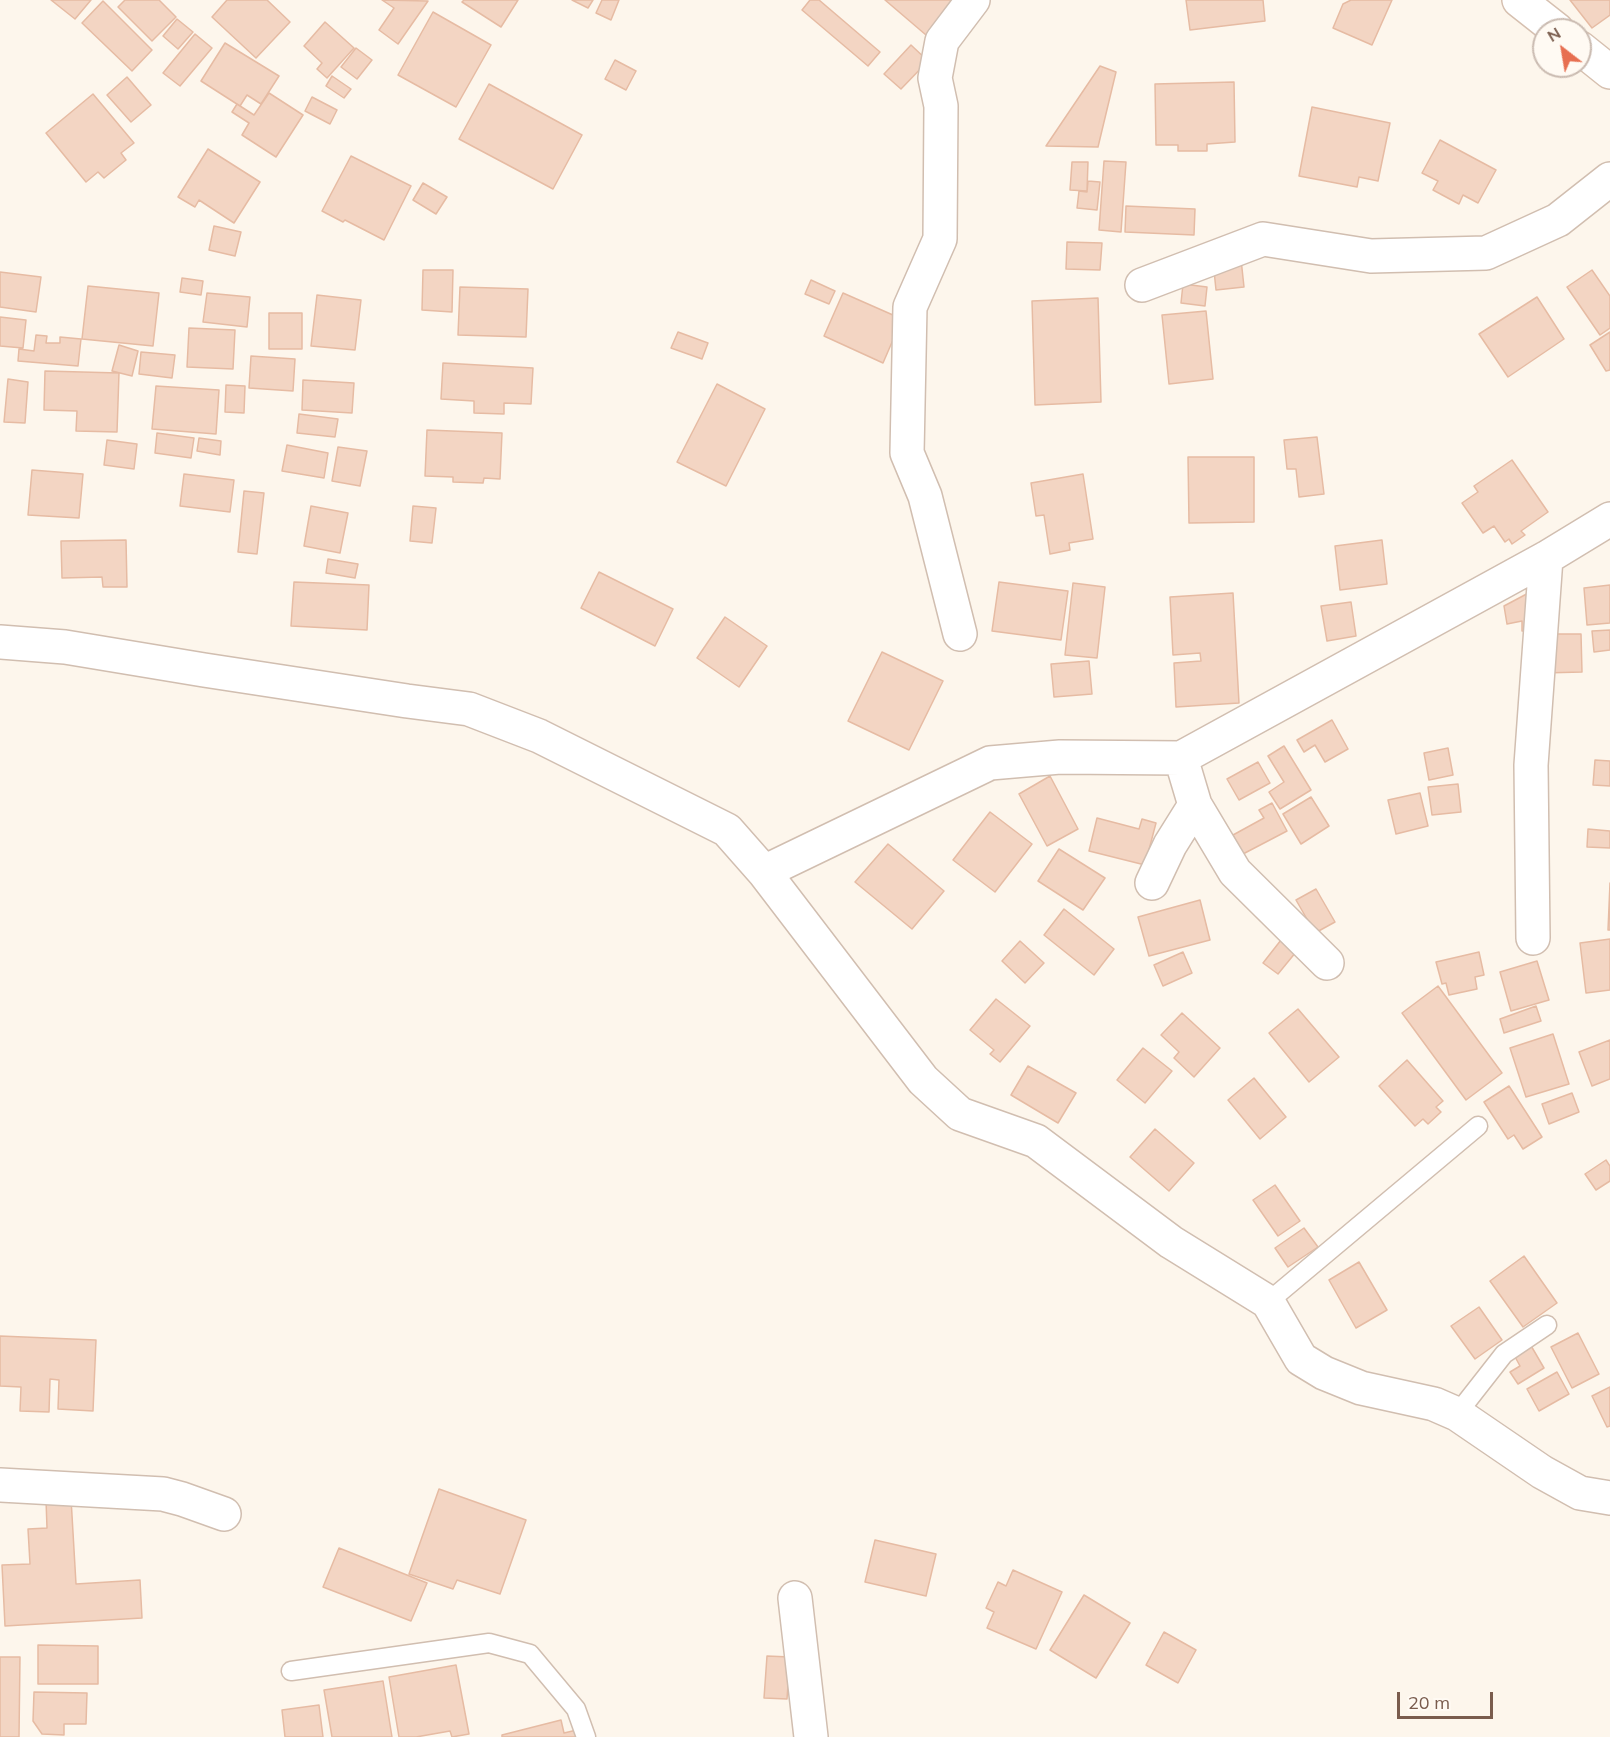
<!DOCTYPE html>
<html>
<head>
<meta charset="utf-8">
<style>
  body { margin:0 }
  #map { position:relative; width:1610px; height:1737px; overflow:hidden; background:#fdf6ec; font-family:Mulish,sans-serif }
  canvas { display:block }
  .north { position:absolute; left:1532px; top:18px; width:60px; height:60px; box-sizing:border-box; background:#fffaf3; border:2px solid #cabbb1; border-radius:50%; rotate:329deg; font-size:16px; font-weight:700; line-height:24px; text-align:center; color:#7a5c4d }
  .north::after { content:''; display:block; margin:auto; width:21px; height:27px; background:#e76f51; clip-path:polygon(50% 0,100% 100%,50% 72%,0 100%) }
  .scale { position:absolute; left:1397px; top:1692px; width:96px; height:27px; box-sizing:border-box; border:3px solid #7a5c4d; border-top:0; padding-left:8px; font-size:18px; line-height:21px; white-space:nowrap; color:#7a5c4d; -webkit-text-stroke:4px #fffaf3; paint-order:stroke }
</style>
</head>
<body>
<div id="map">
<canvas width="1610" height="1737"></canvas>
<div class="north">N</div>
<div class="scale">20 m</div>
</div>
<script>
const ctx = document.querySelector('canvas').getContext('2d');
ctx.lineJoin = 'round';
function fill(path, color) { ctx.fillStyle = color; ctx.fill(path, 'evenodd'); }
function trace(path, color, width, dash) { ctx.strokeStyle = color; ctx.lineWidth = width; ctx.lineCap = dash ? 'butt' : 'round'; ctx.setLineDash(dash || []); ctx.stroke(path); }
const building = new Path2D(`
  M51,0h40l-16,19z
  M125,0h34l17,17 -24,24 -34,-34z
  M227,0h40l23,22 -34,36 -44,-41z
  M382,0l46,1 -30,43 -19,-14 15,-22z
  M464,0h54l-17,27 -39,-25z
  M572,0h21l-5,8z
  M602,0h17l-8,20 -15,-7z
  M810,0h9l61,52 -12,14 -66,-56z
  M885,0h69l1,1 -29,34z
  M1186,0h77l2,21 -75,9z
  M1351,0h41l-20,45 -39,-17 10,-24z
  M1570,0h40v15l-18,13z
  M103,1l49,49 -20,21 -50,-48z
  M433,12l58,33 -35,62 -58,-32z
  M177,19l16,13 -15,17 -15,-13z
  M325,22l29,26 -27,30 -10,-9 5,-6 -18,-17z
  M195,34l17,14 -32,38 -17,-13z
  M225,43l54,33 -18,28 -14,-9 -7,11 -39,-25z
  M911,45l17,16 -27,28 -17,-15z
  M356,48l16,12 -15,19 -16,-12z
  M615,60l21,11 -10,19 -21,-11z
  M1100,66l16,6 -18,75 -52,-1z
  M332,76l19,13 -7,9 -18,-12z
  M127,77l24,28 -20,17 -24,-27z
  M1234,82l1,60 -28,2v7h-29v-6h-22l-1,-61z
  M489,84l93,51 -29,54 -94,-50z
  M269,93l34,22 -27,42 -34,-22 7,-12 -17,-11 5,-8 17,11z
  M93,94l41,49 -13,10 5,7 -22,18 -6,-6 -12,10 -40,-49z
  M312,97l25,13 -7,14 -25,-13z
  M1312,107l78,16 -12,58 -19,-4 -2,10 -58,-11z
  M1440,140l56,30 -18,33 -15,-8 -4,9 -26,-14 5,-9 -16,-8z
  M208,149l52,33 -26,41 -35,-23 -4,7 -17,-10z
  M351,156l60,30 -27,54 -39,-20 -2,2 -21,-11z
  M1104,161l22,1 -5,70 -22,-2z
  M1072,162h16l-1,29 -17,-1z
  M1088,181l12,1 -3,28 -20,-2 2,-17 8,1z
  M423,183l24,14 -11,17 -23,-14z
  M1126,206l69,3 -1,26 -69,-3z
  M214,226l27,6 -6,24 -26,-6z
  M1067,242l35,1 -2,27 -34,-1z
  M1241,259l3,28 -28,3 -3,-29z
  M423,270h30l-1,42 -30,-2z
  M1592,270l18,26v32l-10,7 -33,-48z
  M0,272l41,5 -5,35 -36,-5z
  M182,278l21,3 -2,14 -21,-3z
  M811,280l24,11 -6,13 -24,-10z
  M1183,284l24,3 -2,19 -24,-3z
  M88,286l71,7 -6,53 -71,-7z
  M460,287l68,2 -2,48 -68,-2z
  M207,293l43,4 -3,30 -44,-5z
  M843,293l59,26 -19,44 -59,-27z
  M317,295l44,5 -6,50 -44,-4z
  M1537,297l27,42 -56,38 -29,-43z
  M1098,298l3,104 -66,3 -3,-104z
  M1206,311l7,68 -44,5 -7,-69z
  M269,313h33v36h-33z
  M0,317l26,3 -3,28 -23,-2z
  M189,328l46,2 -2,39 -46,-2z
  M678,332l30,11 -6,16 -31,-11z
  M1610,332v38l-4,1 -16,-26z
  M36,335l11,1 -1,7h14v-6l21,2 -3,27 -60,-5 1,-12 15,2z
  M119,345l19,6 -6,25 -20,-5z
  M141,352l34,3 -3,23 -33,-4z
  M251,356l44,3 -2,32 -44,-3z
  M443,363l90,5 -2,36 -27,-1v11l-30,-1v-12l-33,-2z
  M45,371l74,2 -2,59 -41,-1 1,-20 -33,-1z
  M8,379l20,3 -3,41 -21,-1z
  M303,380l51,3 -2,30 -50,-3z
  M717,384l48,25 -39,77 -49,-24z
  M226,385l19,1 -1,27 -19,-1z
  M156,386l63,4 -3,44 -64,-5z
  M299,414l39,5 -3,18 -38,-4z
  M427,430l75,3 -2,46 -16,-1 -1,5 -30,-1v-5l-28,-1z
  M157,433l37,5 -3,20 -36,-5z
  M1317,437l7,57 -25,3 -3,-28h-9l-3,-29z
  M199,438l22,3 -1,14 -23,-4z
  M107,440l30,4 -3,25 -30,-4z
  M287,445l41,8 -4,25 -42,-7z
  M338,447l29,4 -7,35 -28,-5z
  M1188,457h66v65l-65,1z
  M1512,460l36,52 -27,19 4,4 -13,9 -3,-5 -4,3 -11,-16 -11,7 -21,-30 16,-11 -4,-6z
  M32,470l51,4 -4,44 -51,-3z
  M184,474l50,6 -4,32 -50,-6z
  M1083,474l10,65 -24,4 1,7 -20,4 -6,-39 -8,1 -5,-33z
  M244,491l20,2 -7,61 -19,-2z
  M311,506l37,7 -8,40 -36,-7z
  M413,506l23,2 -4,35 -22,-2z
  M126,540l1,47h-24l-1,-10 -40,1 -1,-37z
  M1382,540l5,44 -47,6 -5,-44z
  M328,559l30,5 -3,14 -29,-5z
  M599,572l74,37 -18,37 -74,-38z
  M294,582l75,3 -2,45 -76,-4z
  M999,582l69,9 -7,49 -69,-9z
  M1073,583l32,4 -8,71 -32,-3z
  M1610,585v38l-23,2 -3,-37z
  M1536,589v42h-14v-10l-15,3 -3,-18z
  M1233,593l6,110 -63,4 -2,-44 27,-2 -1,-8 -27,2 -3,-58z
  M1351,602l5,34 -29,5 -6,-35z
  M725,617l42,29 -28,41 -42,-29z
  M1610,630v20l-16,2 -2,-21z
  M1543,634h38l1,38 -39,1z
  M882,652l61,29 -34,69 -61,-29z
  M1089,661l3,33 -38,3 -3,-33z
  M1332,720l16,29 -23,13 -10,-17 -11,7 -7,-12z
  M1284,746l27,44 -31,19 -11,-17 15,-10 -16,-26z
  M1448,748l5,27 -24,5 -5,-27z
  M1595,760l15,1v25l-17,-1z
  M1258,762l12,21 -31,17 -12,-21z
  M1050,776l28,53 -31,17 -28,-52z
  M1458,784l3,28 -29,3 -4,-28z
  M1420,793l8,33 -32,8 -8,-34z
  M1311,797l18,29 -28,18 -18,-30z
  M1272,803l15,28 -44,23 -10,-19 31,-17 -5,-8z
  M990,812l42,32 -37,48 -42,-32z
  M1097,818l42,11 3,-10 14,4 -11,42 -56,-14z
  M1588,829l22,2v17l-23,-1z
  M888,844l56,47 -32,38 -57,-47z
  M1059,849l46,29 -22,32 -45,-29z
  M1610,883v47h-2z
  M1316,889l19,33 -20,11 -19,-33z
  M1200,900l10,40 -61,16 -11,-39z
  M1064,909l50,40 -20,26 -50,-40z
  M1610,939v51l-24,3 -6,-50z
  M1281,940l15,12 -18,22 -15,-11z
  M1020,941l24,22 -19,20 -23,-22z
  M1183,952l9,21 -29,13 -9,-21z
  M1479,952l5,23 -9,2 2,12 -28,6 -3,-12 -4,1 -6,-22z
  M1537,961l12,39 -38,11 -11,-39z
  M1438,986l64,87 -36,27 -64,-87z
  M996,999l34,27 -30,36 -10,-8 4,-4 -24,-20z
  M1536,1006l5,15 -37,12 -4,-14z
  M1298,1009l41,48 -30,25 -40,-49z
  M1182,1013l38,35 -26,29 -20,-19 5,-6 -18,-17z
  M1553,1034l16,50 -43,13 -16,-49z
  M1610,1040v39l-18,7 -13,-34z
  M1143,1048l29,23 -27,32 -28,-23z
  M1407,1060l36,41 -7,6 5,5 -13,12 -5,-5 -8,7 -36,-40z
  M1028,1066l48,27 -18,30 -47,-28z
  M1254,1078l32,39 -26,22 -32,-39z
  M1509,1086l33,51 -19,12 -9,-14 -6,4 -24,-37z
  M1572,1093l7,19 -30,12 -7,-20z
  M1155,1129l39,34 -25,28 -39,-34z
  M1606,1160l4,6v15l-14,9 -11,-16z
  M1275,1185l25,36 -22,15 -25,-36z
  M1304,1228l14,19 -30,20 -13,-19z
  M1524,1256l33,47 -34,24 -33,-46z
  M1359,1262l28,48 -31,18 -27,-48z
  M1479,1307l23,33 -27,19 -24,-33z
  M1578,1333l21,41 -27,14 -21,-41z
  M0,1336l96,4 -3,71 -35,-2 1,-29 -9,-1 -1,33 -29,-1 1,-24 -21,-1z
  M1530,1344l14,24 -26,16 -8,-12 10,-6 -6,-11z
  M1557,1372l12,22 -30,17 -12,-22z
  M1610,1387v39l-3,1 -15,-31z
  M439,1489l87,31 -26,74 -43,-14 -4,9 -44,-15z
  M71,1498l5,86 64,-4 2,38 -137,8 -3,-61 28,-1 -2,-35 19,-1 -1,-28z
  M875,1540l61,14 -10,42 -61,-14z
  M339,1548l88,35 -16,38 -88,-34z
  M1013,1570l49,22 -26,57 -49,-21 7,-16 -8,-4 12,-26 8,4z
  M1084,1595l46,28 -34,55 -46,-28z
  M1164,1632l32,18 -18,33 -32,-18z
  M38,1645l60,1v38h-60z
  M767,1656l23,1 -3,42 -23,-1z
  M0,1657h20l-1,80h-19z
  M456,1665l13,69 -17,3 -2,-6 -34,6h-17l-10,-60z
  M383,1681l9,56h-60l-8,-47z
  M34,1692l53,1 -1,31h-22v11l-22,-1 -9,-13z
  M319,1705l4,32h-38l-3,-27z
  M561,1720l3,13 17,-4 2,8h-81v-2z`);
const lane = new Path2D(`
  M1268,1302l210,-176
  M1457,1414l47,-60 43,-29
  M291,1671l198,-28 41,11 46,55 10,28`);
const street = new Path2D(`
  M1142,285l121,-46 108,17 115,-3 72,-33 52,-41
  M960,634l-35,-138 -18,-43 3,-146 30,-68 1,-133 -6,-28 7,-37 31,-41
  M0,642l65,5 139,23 203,31 62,8 70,27 188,94 37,42 226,-109 70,-6 121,1 365,-200 64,-39
  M1181,758l14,47 40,67 92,91
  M764,872l159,208 37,34 76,27 135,101 97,60 33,57 23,14 37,15 73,16 23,10 85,58 38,21 30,5
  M1152,883l18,-38 25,-40
  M1533,938l-2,-173 15,-207
  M0,1485l163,9 19,5 42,15
  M795,1598l16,139`);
const secondary = new Path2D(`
  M1519,0l38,30
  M1580,48l30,24`);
fill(building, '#f3d5c3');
trace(building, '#e6bba3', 1.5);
trace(lane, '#d1beb0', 21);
trace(street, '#d1beb0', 36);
trace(secondary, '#d6c0b0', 36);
trace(lane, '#fff', 18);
trace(street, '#fff', 33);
trace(secondary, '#fff', 33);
</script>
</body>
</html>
